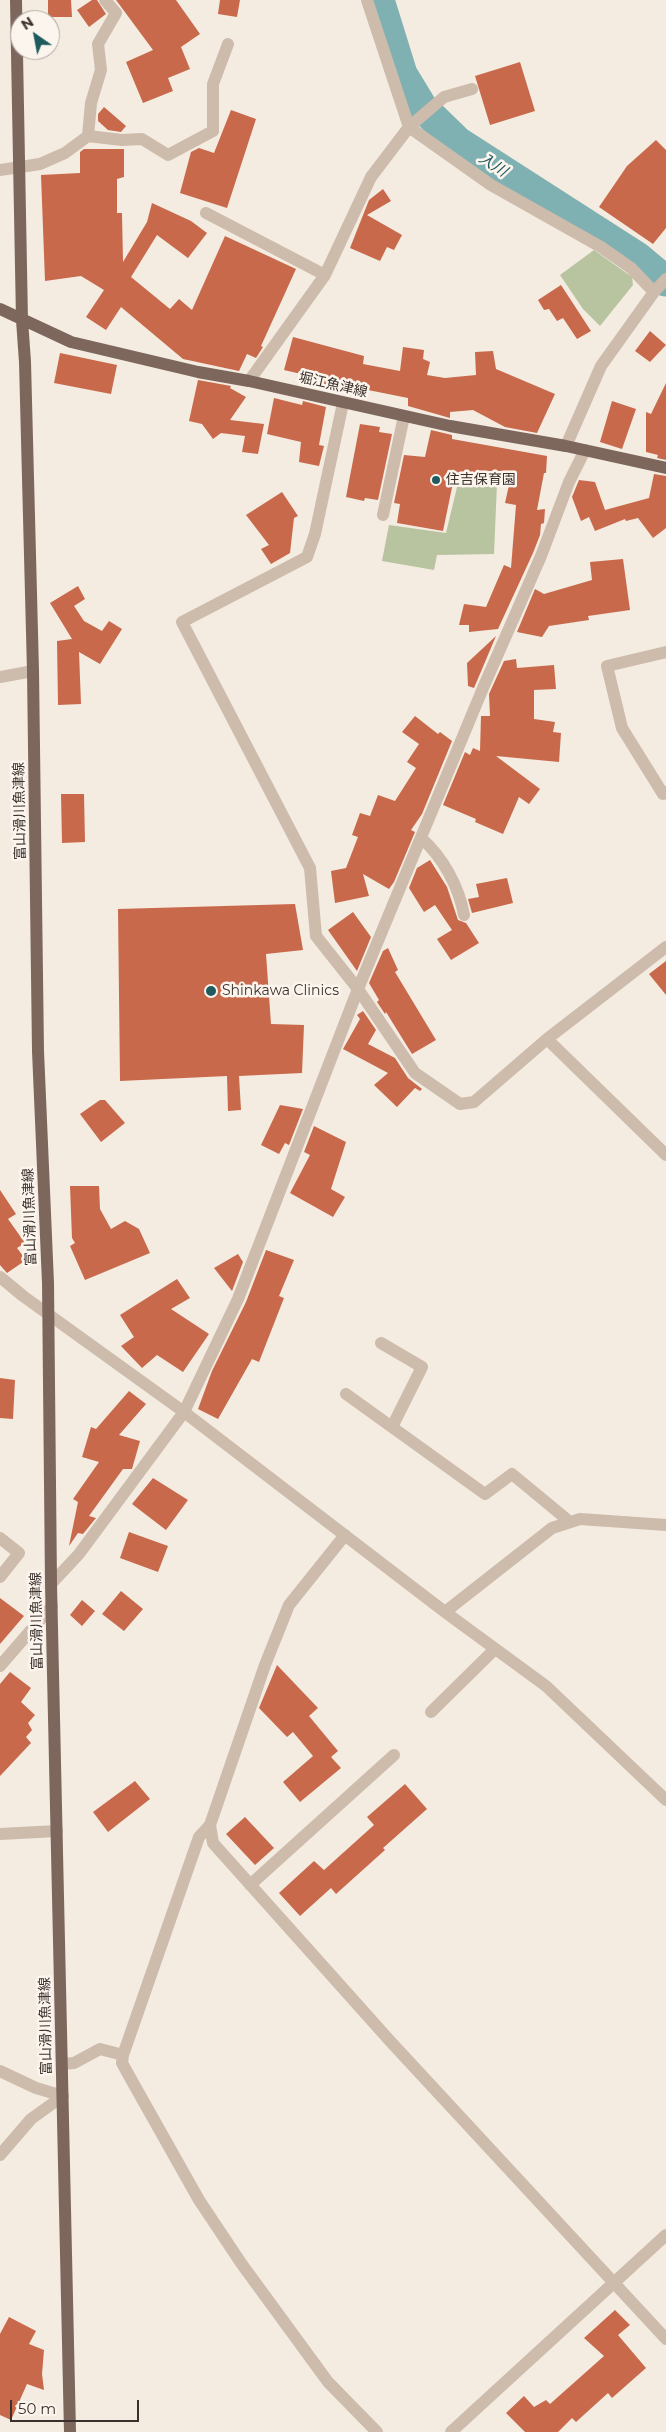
<!DOCTYPE html>
<html>
<head>
<meta charset="utf-8">
<style>
  body { margin:0 }
  #map { position:relative; width:666px; height:2432px; overflow:hidden; background:#f4ebe1; font-family:Montserrat,sans-serif }
  canvas { display:block }
  .north { position:absolute; left:10px; top:10px; width:50px; height:50px; box-sizing:border-box; background:#fbf5ee; border:1px solid #aea6a0; border-radius:50%; rotate:327deg; font-size:14px; font-weight:700; line-height:20px; text-align:center; color:#3b302b }
  .north::after { content:''; display:block; margin:auto; width:18px; height:22px; background:#1f5a5e; clip-path:polygon(50% 0,100% 100%,50% 72%,0 100%) }
  .scale { position:absolute; left:10px; top:2400px; width:129px; height:22px; box-sizing:border-box; border:2px solid #3b302b; border-top:0; padding-left:6px; font-size:15px; line-height:18px; white-space:nowrap; color:#3b302b; -webkit-text-stroke:4px #fbf5ee; paint-order:stroke }
</style>
</head>
<body>
<div id="map">
<canvas width="666" height="2432"></canvas>
<div class="north">N</div>
<div class="scale">50 m</div>
</div>
<script>
const ctx = document.querySelector('canvas').getContext('2d');
ctx.lineJoin = 'round';
function fill(path, color) { ctx.fillStyle = color; ctx.fill(path, 'evenodd'); }
function trace(path, color, width, dash) { ctx.strokeStyle = color; ctx.lineWidth = width; ctx.lineCap = dash ? 'butt' : 'round'; ctx.setLineDash(dash || []); ctx.stroke(path); }
function label(font, color, halo, rows, align = 'center') {
  ctx.font = font + ' Montserrat,"Noto Sans JP",sans-serif'; ctx.lineWidth = 5; ctx.setLineDash([]); ctx.textBaseline = 'middle'; ctx.strokeStyle = halo; ctx.fillStyle = color; for (const [text, x, y, turn = 0] of rows) {
    ctx.save(); ctx.translate(x, y); ctx.rotate((+turn || 0) * Math.PI / 180); ctx.textAlign = isNaN(turn) ? turn : align; if (halo) ctx.strokeText(text, 0, 0); ctx.fillText(text, 0, 0); ctx.restore();
  }
}
const green = new Path2D(`
  M594,250l38,27 1,8 -33,41 -17,-17 -23,-34z
  M459,479l38,5 -3,70 -57,1 -3,15 -52,-9 7,-36 57,8z`);
const river = new Path2D(`
  M379,0l23,74 20,33 36,35 179,115 29,24`);
const building = new Path2D(`
  M48,0h23l1,17h-24z
  M92,0h5l9,14 -17,13 -12,-17z
  M116,0h60l24,34 -19,13 9,22 -22,9 5,13 -30,12 -17,-41 27,-12z
  M220,0h20l-3,17 -19,-3z
  M520,62l15,49 -45,14 -15,-49z
  M104,107l22,19 -5,6 -13,-2 -10,-9v-7z
  M231,110l25,9 -29,89 -47,-15 11,-41 8,-4 15,5z
  M656,140l10,10v78l-13,16 -54,-37 28,-41z
  M84,149h40v28l-7,2v34h5l1,49 24,-40 5,-19 39,18 16,12 -19,25 -31,-23 -26,42 39,32 9,-10 13,11 33,-74 71,33 -35,77 2,1 -7,11 -9,-4 -8,17 -56,-12 -62,-52 -15,23 -20,-13 18,-27 -23,-14 -36,5 -4,-106 39,-2v-21z
  M383,189l8,12 -24,14 35,20 -8,15 -7,-3 -7,14 -30,-13 19,-48z
  M561,285l30,46 -14,8 -14,-21 -6,3 -8,-12 -5,1 -6,-10z
  M650,331l16,14 -16,17 -15,-11z
  M293,337l71,19 -1,8 37,7 3,-24 21,3 -1,9 7,3 -3,13 18,3 31,-3 -1,-23 18,-1 3,18 59,25 -18,39 -32,-6 -32,-17 -23,2v6l-42,-12v-8l-50,-10 -2,7 -46,-9 4,-9 -30,-7z
  M60,353l57,12 -6,29 -57,-11z
  M198,380l33,6 -1,2 16,9 -16,23 34,4 -6,30 -16,-2 3,-16 -24,-3 -8,6 -11,-15 -13,-3z
  M666,383v77l-9,-2 1,-3 -12,-3v-40l5,2z
  M274,398l28,7 1,-4 23,6 -7,38 5,1 -5,20 -20,-4 2,-20 -34,-8z
  M612,401l24,8 -14,40 -22,-7z
  M360,424l20,3 -1,5 13,2 -14,66 -13,-2 -1,3 -18,-4z
  M431,430l21,5v4l95,17 -1,17h-2l-7,37 8,-1 -1,14 -3,1 -1,11 -7,18 -35,76 -29,3v-7h-10l5,-21 22,3 18,-42 7,3 5,-63 -11,-2 4,-18 -54,-12 -12,58 -46,-8 3,-19 -6,-1 10,-48 21,2z
  M654,474l12,2v52l-13,10 -15,-20 -12,3 -1,-2 -30,12 -6,-14 -8,4 -9,-24 7,-17 16,2 10,28 44,-12z
  M282,492l16,24 -4,2 -4,35 -19,11 -10,-15 8,-4 -23,-30z
  M623,559l7,51 -42,6 1,4 -40,6 -7,11 -25,-5 18,-43 9,5 48,-14 -2,-18z
  M78,586l7,13 -11,7 10,15 18,10 7,-10 13,8 -22,35 -21,-12 2,52 -23,1 -1,-64 15,-2 -22,-36z
  M496,636l-22,52 -6,-2 -1,-23z
  M516,659l1,9 37,-3 2,24 -22,1v29l21,3 -2,10 8,1 -2,29 -63,-6 44,33 -11,15 -10,-7 -16,37 -28,-12 1,-3 -33,-14 22,-53 5,3 3,-7 7,3 1,-35h9l-1,-22 15,-33z
  M415,716l23,18 2,-2 12,9 -30,73 -11,16 4,2 -21,50 -5,7 -26,-15 6,22 -34,7 -4,-32 15,-3 12,-31 -6,-2 8,-22 10,3 8,-21 17,6 21,-33 -9,-6 12,-18 -17,-12z
  M61,794h23l1,48 -23,1z
  M430,860l17,27 11,33 8,3 13,20 -28,17 -14,-21 15,-9 -17,-25 -11,7 -15,-24 8,-20z
  M507,878l6,25 -41,10 -4,-14 11,-2 -3,-13z
  M295,904l8,46 -37,4 5,70 33,1 -2,48 -63,3 2,34 -13,1 -1,-35 -107,5 -2,-172z
  M353,912l18,25 -14,34 -29,-41z
  M388,948l10,22 -3,2 41,68 -24,14 -26,-42 -1,2 -8,-12 2,-2 -10,-17 14,-32z
  M666,961v34l-17,-21z
  M363,1011l13,19 -8,14 27,14 13,20 14,11 -2,2 -5,-3 -18,19 -23,-22 14,-12 -45,-24 17,-30 -3,-4z
  M100,1100h5l20,23 -24,19 -21,-28z
  M280,1105l23,4 -14,36 -4,-2 -6,11 -18,-9z
  M314,1126l32,16 -15,47 14,8 -12,20 -43,-24 20,-38 -6,-3z
  M70,1186h29l1,23 11,20 14,-8 14,8 11,24 -65,27 -15,-34 5,-3 -3,-5z
  M0,1190l16,24 -8,5 17,24 -8,5 9,12 -19,13 -7,-8z
  M266,1250l28,10 -15,36 5,2 -25,64 -7,-3 -34,60 -20,-10 14,-38 34,-69z
  M238,1254l5,8 -11,29 -18,-23z
  M177,1279l13,19 -19,11 38,25 -26,38 -26,-17 -15,13 -21,-22 13,-9 -14,-22z
  M0,1378l15,2 -2,39 -13,-1z
  M129,1391l17,13 -27,31 21,6 -8,28h-9l-34,47 7,2 -13,16 -5,-1 -9,13 9,-44 -5,-3 26,-37 -17,-5 9,-30 5,2z
  M153,1478l35,22 -22,30 -34,-26z
  M129,1532l39,14 -10,26 -38,-14z
  M121,1591l22,18 -19,22 -22,-17z
  M0,1598l24,18 -24,28z
  M82,1600l13,11 -13,15 -12,-11z
  M277,1665l41,43 -9,8 29,35 -7,6 10,11 -41,34 -17,-20 30,-26 -20,-24 -6,5 -28,-29z
  M10,1672l21,16 -10,14 14,13 -7,8 4,7 -6,7 5,6 -31,33v-92z
  M135,1781l15,18 -42,33 -15,-20z
  M405,1784l22,25 -44,39 2,2 -49,44 -5,-6 -31,28 -21,-23 35,-32 10,9 50,-45 -7,-8z
  M245,1817l29,31 -19,17 -29,-31z
  M615,2310l15,15 -12,10 28,33 -34,30 -4,-5 -32,29 -4,-4 -14,14h-33l-19,-19 18,-17 10,11 12,-7 4,4 54,-48 -20,-18z
  M9,2317l27,14 -7,13 15,6 -2,24 2,16 -17,-6 -16,36 -11,-5v-81z`);
const minor = new Path2D(`
  M367,0l42,127 82,58 110,62 30,21 23,24
  M88,136l34,4 20,-1 26,16 45,-24v-47l15,-40
  M0,170l40,-6 25,-11 23,-17 3,-33 10,-33 -3,-26 18,-31 -11,-13
  M206,213l119,62
  M249,381l76,-106 46,-98 38,-50 35,-30 28,-8
  M343,403l-28,131 -8,23 -125,65 128,246 6,68 42,53 57,84 45,31 14,-2 73,-63 119,-92
  M566,446l35,-80 53,-74 12,-13
  M383,515l21,-99
  M666,652l-59,14 15,62 41,66 3,-2
  M0,677l33,-6
  M421,838c22,19 38,49 43,77
  M547,1039l119,116
  M0,1277l23,19 161,116 261,200 101,74 120,114
  M381,1343l41,24 -30,60
  M346,1394l139,100 27,-20 58,48
  M345,1535l-56,70 -24,60 -55,160 3,18 177,198 276,298
  M0,1538l19,15 -19,24
  M51,1584l28,-30 105,-142 54,-113 120,-310 125,-301 58,-132 28,-74 16,-32
  M445,1612l107,-84 28,-9 86,6
  M0,1666l52,-60
  M431,1712l64,-63
  M0,1834l57,-3
  M250,1885l144,-130
  M123,2055l76,-218 11,-12
  M62,2064l12,-1 26,-14 23,6 -1,8 10,18 67,119 42,63 87,119 49,50
  M0,2071l36,17 27,8
  M0,2155l31,-36 32,-23
  M451,2432l215,-197`);
const major = new Path2D(`
  M16,0l6,320 3,42 8,309 5,380 10,232 3,301 19,848
  M0,309l71,33 127,30 51,9 201,45 116,20 100,22`);
const markers = [
  [436,480,5,"#1f5a5e"],
  [211,991,6,"#1f5a5e"]
];
const streetNames = [
  ["堀江魚津線",333,385,13],
  ["富山滑川魚津線",20,811,-91],
  ["富山滑川魚津線",30,1217,-92],
  ["富山滑川魚津線",37,1621,-91],
  ["富山滑川魚津線",46,2026,-91]
];
const poiNames = [
  ["住吉保育園",446,480],
  ["Shinkawa Clinics",222,991]
];
const waterNames = [
  ["入川",493,165,33]
];
fill(green, '#b8c4a0');
trace(river, '#7fb0b2', 31);
fill(building, '#c8694b');
trace(minor, '#cdbbac', 12);
trace(major, '#7d675c', 12);
for (const [x, y, r, color] of markers) { const dot = new Path2D(); dot.arc(x, y, r, 0, 2 * Math.PI); ctx.fillStyle = color; ctx.fill(dot); trace(dot, '#fbf5ee', 2); }
label('14px', '#3b302b', '#fbf5ee', streetNames);
label('14px', '#3b302b', '#fbf5ee', poiNames, 'left');
label('italic 15px', '#1f5a5e', '#fbf5ee', waterNames);
</script>
</body>
</html>
